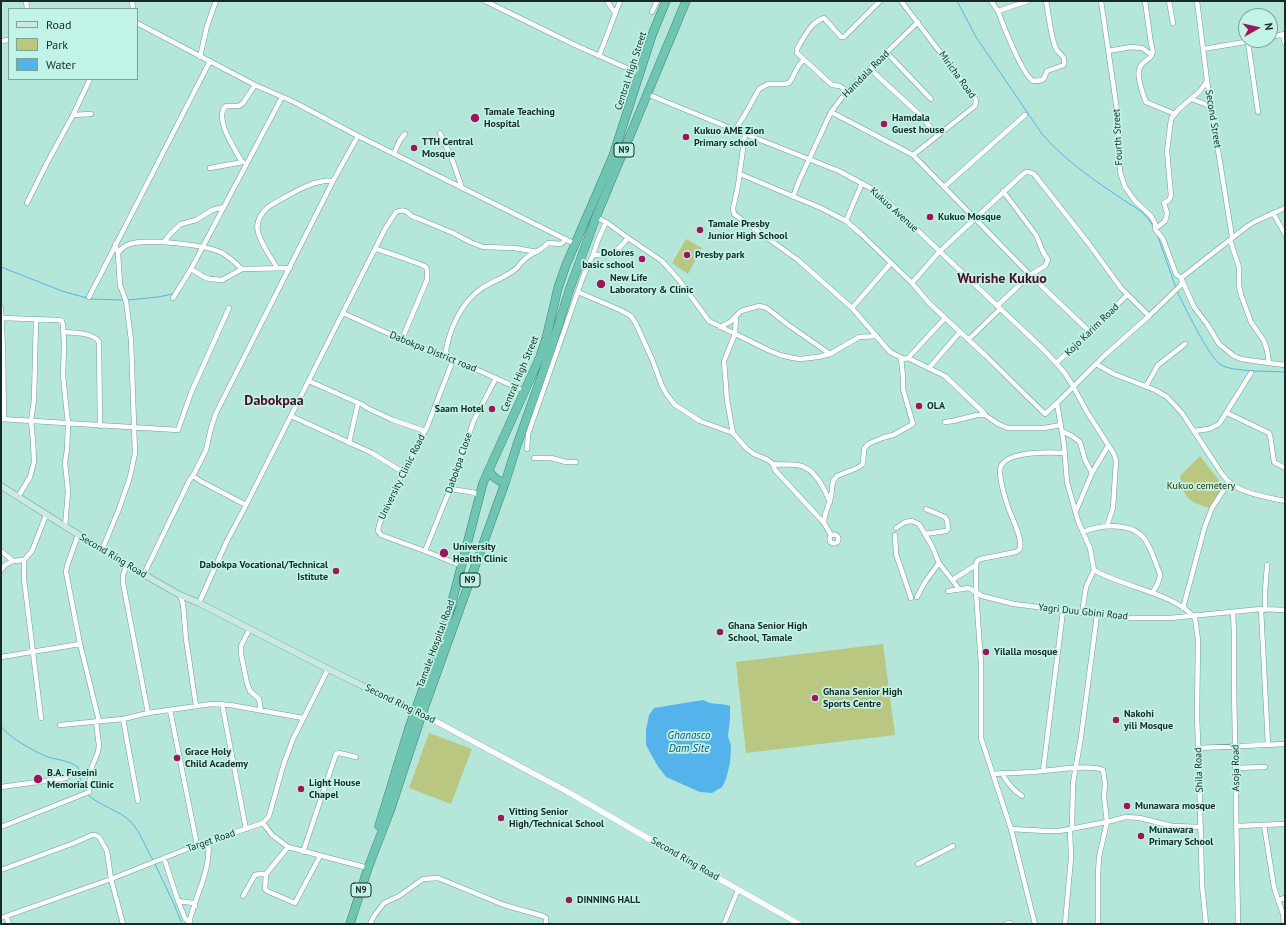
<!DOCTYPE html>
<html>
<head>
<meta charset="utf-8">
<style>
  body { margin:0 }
  #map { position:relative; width:1286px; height:925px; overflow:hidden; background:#b4e6d9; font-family:"PT Sans",sans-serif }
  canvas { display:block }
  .frame { position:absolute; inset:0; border:2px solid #182b26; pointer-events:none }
  .legend { position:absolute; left:8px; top:8px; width:130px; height:72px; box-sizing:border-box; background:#c1f3e6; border:1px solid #7da399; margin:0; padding:5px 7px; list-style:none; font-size:12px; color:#182b26 }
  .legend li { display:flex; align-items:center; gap:8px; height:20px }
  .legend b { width:20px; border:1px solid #7da399 }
  .north { position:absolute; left:1238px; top:8px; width:40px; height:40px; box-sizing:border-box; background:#c1f3e6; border:1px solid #7da399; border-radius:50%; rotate:82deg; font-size:11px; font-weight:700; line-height:16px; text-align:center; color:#182b26 }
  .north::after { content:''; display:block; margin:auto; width:14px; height:18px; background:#a1145c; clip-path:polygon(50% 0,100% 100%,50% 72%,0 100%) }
</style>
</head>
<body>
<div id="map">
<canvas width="1286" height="925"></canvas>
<div class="frame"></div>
<ul class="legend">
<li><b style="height:5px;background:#cae9e2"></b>Road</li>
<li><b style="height:11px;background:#bac781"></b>Park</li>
<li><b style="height:11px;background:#55b3eb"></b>Water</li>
</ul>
<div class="north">N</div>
</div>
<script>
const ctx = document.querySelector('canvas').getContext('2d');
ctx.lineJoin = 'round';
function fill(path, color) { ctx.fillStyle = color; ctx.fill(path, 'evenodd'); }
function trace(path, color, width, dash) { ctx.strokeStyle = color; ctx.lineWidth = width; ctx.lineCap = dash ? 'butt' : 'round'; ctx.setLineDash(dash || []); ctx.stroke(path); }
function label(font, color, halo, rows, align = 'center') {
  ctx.font = font + ' "PT Sans",sans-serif'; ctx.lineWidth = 3.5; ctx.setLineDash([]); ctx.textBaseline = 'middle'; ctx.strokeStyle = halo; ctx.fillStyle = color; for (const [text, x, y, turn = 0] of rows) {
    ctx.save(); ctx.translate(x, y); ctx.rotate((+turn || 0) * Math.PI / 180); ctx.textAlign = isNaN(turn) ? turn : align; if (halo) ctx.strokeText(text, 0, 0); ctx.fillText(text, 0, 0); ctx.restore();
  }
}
const green = new Path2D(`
  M686,239l16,9 -14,26 -16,-11z
  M1200,456l24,31 -14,21c-21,-6 -26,-9 -30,-32z
  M883,644l12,91 -149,18 -10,-91z
  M429,733l43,16 -21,55 -42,-16z`);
const water = new Path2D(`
  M703,700c11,6 15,2 27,6v13l-2,17 3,10 -1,17 -4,16 -4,8 -10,6 -12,-1 -34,-15 -9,-12 -11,-20v-15l3,-15 5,-7z`);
const stream = new Path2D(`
  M957,1l19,36 66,97c28,32 65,55 100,78l7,8 4,6
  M1157,234l19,54
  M1,267l61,24 25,7
  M1177,291c6,13 33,68 44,74 12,7 48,6 64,7
  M90,299l33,1
  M128,300l30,-3 15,-3
  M1,726c8,12 37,28 50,32 10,2 18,3 27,9l4,21 2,3
  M88,795c12,11 31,15 43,27 10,11 14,25 22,38
  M155,864l19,40 8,20`);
const minor = new Path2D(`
  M26,1l1,8
  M132,1l1,8
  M485,1l90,44 65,29
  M607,1l8,12
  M901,1l74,97 1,3 -1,5 -62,49
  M991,1l7,10 30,-10
  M1101,1l17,116 2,55 5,15 10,14 16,15 4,7v6l8,10 13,35 5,4 13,29 13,17 12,20 15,12 7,3 28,4 16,2
  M1145,1l6,43c7,17 -10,14 -12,26 -2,7 4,25 7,32l29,12
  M1169,1l4,22
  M1197,1l10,80 25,156
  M998,11c5,14 24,63 35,70 14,-1 9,0 14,-10l17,-6c2,-12 -7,-10 -9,-19 -5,-13 -6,-31 -9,-45
  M652,12l5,-11
  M137,23l118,62 39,17 64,34 213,106h5
  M1283,35l2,9
  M1270,37l15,-3
  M1,41l8,-1
  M1248,42l10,70
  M1203,49l54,-9
  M1108,51l23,-4 11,1 10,7
  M887,53l44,46
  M599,56l21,-55
  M200,57l7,-31 9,-25
  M870,69l49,45 18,21
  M847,91l-7,-5 -8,-1 -35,-32v-4c7,-11 13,-27 27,-31l1,1 16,18h3l36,-36
  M647,94l88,36 104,41 37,20 168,159 20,22 9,14 14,26 27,42 2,7 -3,47 -6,18
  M1191,99l14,5 7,5
  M831,112l82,43 117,120 60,57
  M73,115l18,-1
  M735,130l9,-14 15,-27 9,-5h15l6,-1c7,-9 6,-16 15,-23
  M440,133l12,26 10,29
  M745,134l-7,52 -5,22 1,6 64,46 54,48 38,44 14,7 4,-1 37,18 38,36 2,3
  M394,154c3,-8 5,-15 11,-20
  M242,162c-7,-13 -29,-44 -16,-56h13l4,-3 12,-18
  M210,168l33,-6
  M740,174l81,34 25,13
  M862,183l-16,38 14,12 52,50 17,20 57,53 59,58 12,-11 47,-47 45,-40 31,-30 2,-3 -1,-5 64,-50 9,-6 31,-14
  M944,187l81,-72
  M793,197l6,-16 32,-69 16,-21 71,-69
  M27,203l20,-40 26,-48 17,-36
  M1273,213l12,21
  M596,217l13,7 19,14 34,23 17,19 30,41 59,29 12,5 13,3 7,1 18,-2 12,-3 29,-17 18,-1
  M1155,229l10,-8 1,-3 1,-5 -3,-10 5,-3 2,-4 -4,-45 4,-32 7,-9 22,-19 7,-10
  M1230,240l9,27v19l2,9 10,27 13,19 3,9 2,13
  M164,242l7,-9 10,-9 15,-4 16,-10 12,-3
  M375,249c6,1 49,16 51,18 2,4 1,9 1,13l-25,59
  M118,253c2,-3 5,-6 9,-8 17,-7 80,-1 97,9 6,4 13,10 18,15
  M593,255c18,1 24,-3 35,-17
  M277,268c-12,-22 -34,-43 -6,-63 19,-10 41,-26 62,-24
  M191,269l13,8 6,2 12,1 20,-11 48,-1
  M912,283l27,-31 84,-78c4,-3 6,-2 11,0l55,70 32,44 28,28
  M578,292l42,18 11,6 5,8 16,35 10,27 5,9 8,10 25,16 33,12 14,16 7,5 14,6 5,4 2,6 49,53 7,12
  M89,297l121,-236
  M173,298l18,-29 91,-172
  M997,306l33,-31 15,-9 3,-6 -5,-8 -7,-17 -33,-44
  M1,308l2,42 1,69
  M852,308l39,-45
  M343,313l82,37 46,17 53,24
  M2,318l57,2 3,1 1,4 1,20 -1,30 3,30 2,18 -1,27 -2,12 3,30 -3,35
  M720,327l10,-5 11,-11 18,-5 5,1 4,2 19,15 43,30
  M64,332c10,1 29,0 35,10l1,84
  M968,340l32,-31
  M445,357c3,-25 15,-54 37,-69 12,-7 24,-11 35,-20 2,-2 3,-5 6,-7 7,-8 17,-9 25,-18l13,1 5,-5
  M908,358l37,-40
  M453,360l-26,67 -24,45 -24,53 -1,6 3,4 44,16 37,15
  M1056,363l24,-21 47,-47
  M1096,364l18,10 41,16 12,7 15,16 40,61c14,20 41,22 63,27
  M929,368l31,-36
  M309,381l54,24 4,3 26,12 32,11
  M1146,386l12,-21 27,-21
  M1057,403l7,42 3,37 11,39 12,27 4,22 -8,17 -4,26
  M1227,413l42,20 1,2 4,27 11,6
  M291,416l81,37 31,19
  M1,419l177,11 13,-37 38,-85
  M945,422l8,-1 24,-6h8l13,9 10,4h36l17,-3
  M1062,431l10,5 8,6 5,18 7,13
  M1194,431l15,-2 10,-5 32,-51
  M733,433l-6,-33 -3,-39 11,-27 1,-18
  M349,443l9,-40
  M527,449l1,-15 55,-157 10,-22 5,-15 8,-18
  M534,458h17l15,4h10
  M773,464c8,1 17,0 25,1 17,3 26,23 32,37
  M193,476l9,6 44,23
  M450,489l21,3 9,3
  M18,497l12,-20 4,-15 -1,-22 -2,-19 3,-21 2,-80
  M1076,511l16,-38 16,-27
  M824,523l1,-8 6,-18 2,-16 4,-5 20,-8 6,-4 1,-15 4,-5 14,-6 11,-3 20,-11 -10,-35v-12l-2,-19
  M896,528l9,-6 7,-1 7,3 13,22 7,17 20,26
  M1083,532c15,-7 47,-10 60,5 8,9 12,25 17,37 0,8 -4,13 -8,19
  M925,534l21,-3 2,-2 -1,-9 -2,-3 -19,-8
  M829.5 539a4.5 4.5 0 1 1 9 0a4.5 4.5 0 1 1-9 0Z
  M78,535l-11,31 -1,6 14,72 19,77
  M895,535l1,19 15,44
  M102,550l17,-41 11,-32 5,-24 -4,-113 -5,-39 -6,-16 -2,-32 -3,-9
  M1,551l12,10 11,-1 8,-9 14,-36
  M425,551l25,-62 24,-69 22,-42
  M24,560v19l17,139
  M127,565l-4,10v8l25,130
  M1,570l4,-5 8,-4
  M1094,570c29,17 80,23 101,48l3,22 -1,76 2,53 3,116 4,39
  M144,574l45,-93 6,-9 11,-22 5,-22 5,-15 117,-232 25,-45
  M952,580l24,-15
  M948,591l21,-3 13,8 32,8 110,14h46l91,-9 24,1
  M180,595l3,9 3,35 10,67
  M917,597l8,-15 14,-19
  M199,603l27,-60 20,-38 139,-276 11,-17c14,-5 11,5 21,6l36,15 17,9 13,5 32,1 22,4
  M1183,608l22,-82 7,-18 17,-26
  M1261,609l7,136
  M1265,610v-18l2,-27
  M1233,612l1,21v51l4,240
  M249,630l-8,16v8l6,29 3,8 9,8 2,12
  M1,657l79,-13
  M222,704l24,125
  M170,710l27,135
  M123,719l15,82
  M60,725l63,-6 25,-6 63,-9 19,1 73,13
  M1198,748l87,-4
  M1235,768l30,-1
  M1043,771l20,-160
  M1002,773c5,10 11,17 20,23
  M993,774c12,-1 25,-1 38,-2 17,-1 58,-8 72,-2l2,14 -1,13 3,25 -8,35 -1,17v50
  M1,787l65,-9
  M263,823l9,12 16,12 80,21
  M1264,825l10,62 4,13
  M1237,826l48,-2
  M1,827l88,-35 2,-23 7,-17 1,-6 -3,-25
  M1011,829l35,2h13l48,-9 19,-5 14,1 32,8 29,1
  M288,847l-22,27 -1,15 2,2 28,12 25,-47
  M303,852l33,-98 3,-1 17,4
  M164,858l14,43 7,17 5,6
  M918,864l35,-18
  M1,870l73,-27 18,-8h3l4,2 8,14 4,28 12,45
  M243,896l12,-21 5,-1h6
  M178,901l15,2 2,3
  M6,916l3,8
  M1,918l110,-39 86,-34 66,-22 6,-7 15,-53 9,-24 35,-70
  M189,924c5,-26 23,-55 19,-82
  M370,924l4,-8 10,-13 15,-7 24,-17 15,-1 66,27 39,11 3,2v6
  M724,924l14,-34
  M1006,924l4,-1
  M1035,924l-24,-95 -30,-91v-74l-5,-72v-27l1,-4 3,-2 36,-7 4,-3c2,-11 -4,-20 -7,-30 -5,-10 -16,-43 -12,-53 7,-15 49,-14 64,-13
  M1065,924l6,-66 -1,-29 2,-2 1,-44 8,-46 16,-122
  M1284,924l-1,-10 -5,-14 7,-2`);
const tertiary = new Path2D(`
  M422,714l146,78 88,51 143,81`);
const secondary = new Path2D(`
  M1,486l126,79 53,30 19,8 129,66 90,44`);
const trunk = new Path2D(`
  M489,470c3,7 9,11 16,13
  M379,826l30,-98 38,-107 36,-138 57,-126 6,-18 12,-51 8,-23 47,-109 39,-121 14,-34
  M350,924l18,-56 22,-57 32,-97 83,-231 12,-38 32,-90 21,-67 26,-71 90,-216`);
const markers = [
  [475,118,5,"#a1145c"],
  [884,124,4,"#a1145c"],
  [686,137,4,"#a1145c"],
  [414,148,4,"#a1145c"],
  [930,217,4,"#a1145c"],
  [700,230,4,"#a1145c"],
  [687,255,4,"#a1145c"],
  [642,259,4,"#a1145c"],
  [601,284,5,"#a1145c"],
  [919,406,4,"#a1145c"],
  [492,409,4,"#a1145c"],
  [444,553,5,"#a1145c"],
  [336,571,4,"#a1145c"],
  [720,632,4,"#a1145c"],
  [986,652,4,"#a1145c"],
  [815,698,4,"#a1145c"],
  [1116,720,4,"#a1145c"],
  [177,758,4,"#a1145c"],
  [38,779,5,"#a1145c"],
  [301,789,4,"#a1145c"],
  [1127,806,4,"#a1145c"],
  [501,818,4,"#a1145c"],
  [1141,836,4,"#a1145c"],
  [569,900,4,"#a1145c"]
];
const shields = [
  [624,150,20],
  [470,580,20],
  [361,890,20]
];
const shieldNames = [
  ["N9",624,150],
  ["N9",470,580],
  ["N9",361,890]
];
const streetNames = [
  ["Central High Street",631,71,-72],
  ["Hamdala Road",866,74,-45],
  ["Miricha Road",957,75,54],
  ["Second Street",1213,119,81],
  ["Fourth Street",1118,137,-93],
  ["Kukuo Avenue",894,210,42],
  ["Kojo Karim Road",1092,330,-44],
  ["Dabokpa District road",433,352,22],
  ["Central High Street",520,374,-67],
  ["Dabokpa Close",459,463,-71],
  ["University Clinic Road",402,477,-64],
  ["Second Ring Road",113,556,31],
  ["Yagri Duu Gbini Road",1083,612,6],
  ["Tamale Hospital Road",436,644,-70],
  ["Second Ring Road",400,704,26],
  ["Asoja Road",1236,768,-91],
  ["Shila Road",1199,770,-92],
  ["Target Road",211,841,-19],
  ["Second Ring Road",685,859,30]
];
const poiNames = [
  ["Tamale Teaching",484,112],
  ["Hospital",484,124],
  ["Hamdala",892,118],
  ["Guest house",892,130],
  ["Kukuo AME Zion",694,131],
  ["Primary school",694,143],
  ["TTH Central",422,142],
  ["Mosque",422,154],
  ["Kukuo Mosque",938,217],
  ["Tamale Presby",708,224],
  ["Junior High School",708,236],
  ["Dolores",634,253,"right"],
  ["basic school",634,265,"right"],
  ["Presby park",695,255],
  ["New Life",610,278],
  ["Laboratory & Clinic",610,290],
  ["OLA",927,406],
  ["Saam Hotel",484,409,"right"],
  ["University",453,547],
  ["Health Clinic",453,559],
  ["Dabokpa Vocational/Technical",328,565,"right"],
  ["Istitute",328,577,"right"],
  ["Ghana Senior High",728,626],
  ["School, Tamale",728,638],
  ["Yilalla mosque",994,652],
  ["Ghana Senior High",823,692],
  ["Sports Centre",823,704],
  ["Nakohi",1124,714],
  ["yili Mosque",1124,726],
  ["Grace Holy",185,752],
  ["Child Academy",185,764],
  ["B.A. Fuseini",47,773],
  ["Memorial Clinic",47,785],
  ["Light House",309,783],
  ["Chapel",309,795],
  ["Munawara mosque",1135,806],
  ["Vitting Senior",509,812],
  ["High/Technical School",509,824],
  ["Munawara",1149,830],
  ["Primary School",1149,842],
  ["DINNING HALL",577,900]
];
const parkNames = [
  ["Kukuo cemetery",1201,486]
];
const waterNames = [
  ["Ghanasco",689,736],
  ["Dam Site",689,749]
];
const districtNames = [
  ["Wurishe Kukuo",1002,279],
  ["Dabokpaa",274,401]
];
fill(green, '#bac781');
fill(water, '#55b3eb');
trace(stream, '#55b3eb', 1);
trace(minor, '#6f9f93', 5.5);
trace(tertiary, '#6f9f93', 6);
trace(secondary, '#6f9f93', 7);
trace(trunk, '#3a8575', 9);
trace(minor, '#fff', 4.5);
trace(tertiary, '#fff', 5.5);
trace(secondary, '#cae9e2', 6);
trace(trunk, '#70c4b2', 8);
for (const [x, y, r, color] of markers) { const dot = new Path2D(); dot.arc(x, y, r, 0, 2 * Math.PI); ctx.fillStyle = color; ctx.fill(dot); trace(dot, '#c1f3e6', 1.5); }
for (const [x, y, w] of shields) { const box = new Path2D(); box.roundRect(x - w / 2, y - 7, w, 14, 3); ctx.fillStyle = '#c1f3e6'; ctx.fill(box); trace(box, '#182b26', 1); }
label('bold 9px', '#182b26', null, shieldNames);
label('10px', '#182b26', '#c1f3e6', streetNames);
label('bold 10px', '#182b26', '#c1f3e6', poiNames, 'left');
label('10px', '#2b3108', '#c1f3e6', parkNames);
label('italic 11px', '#0d577c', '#c1f3e6', waterNames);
label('bold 14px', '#4d0b2b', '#c1f3e6', districtNames);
</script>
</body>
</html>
